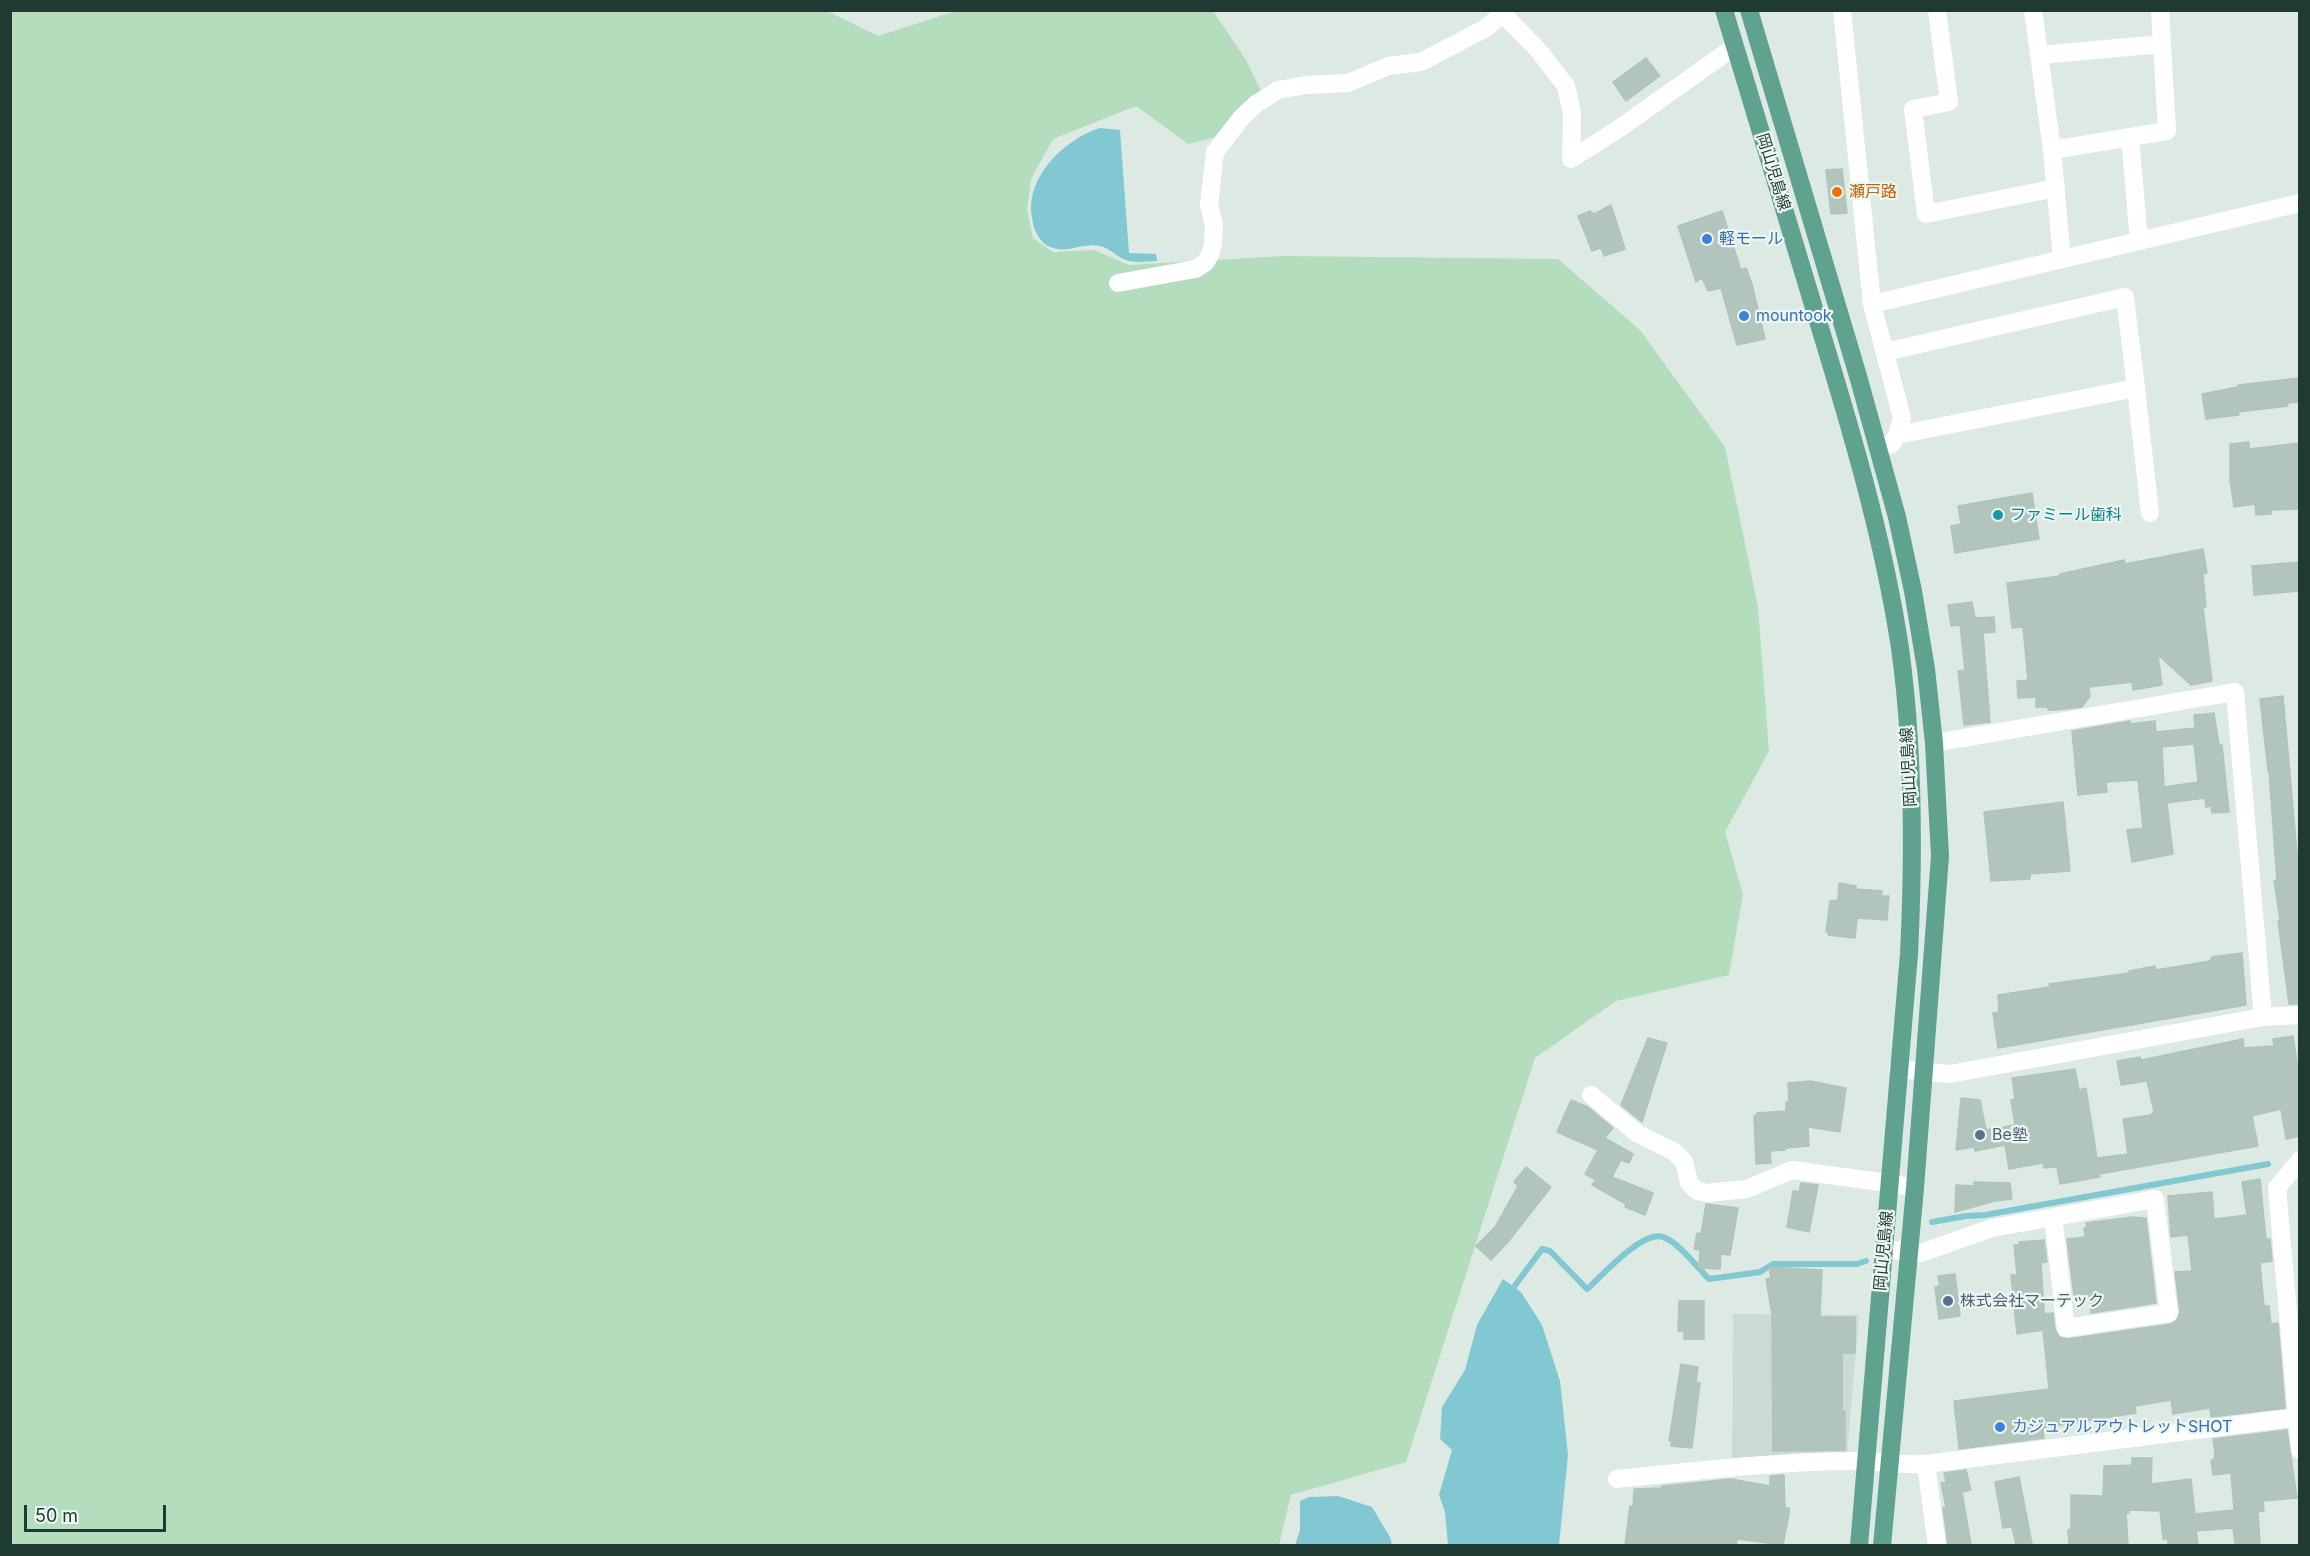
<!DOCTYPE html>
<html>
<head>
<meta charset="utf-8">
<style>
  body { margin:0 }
  #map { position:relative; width:2310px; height:1556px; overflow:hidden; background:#ddeae4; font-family:Inter,sans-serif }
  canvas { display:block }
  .frame { position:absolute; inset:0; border:12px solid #1e3a32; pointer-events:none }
  .scale { position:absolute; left:24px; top:1505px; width:142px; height:27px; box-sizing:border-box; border:3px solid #1e3a32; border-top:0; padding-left:8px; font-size:18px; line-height:21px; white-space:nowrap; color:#1e3a32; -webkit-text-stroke:4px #edf7f2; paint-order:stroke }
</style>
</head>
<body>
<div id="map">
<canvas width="2310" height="1556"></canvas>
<div class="frame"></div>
<div class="scale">50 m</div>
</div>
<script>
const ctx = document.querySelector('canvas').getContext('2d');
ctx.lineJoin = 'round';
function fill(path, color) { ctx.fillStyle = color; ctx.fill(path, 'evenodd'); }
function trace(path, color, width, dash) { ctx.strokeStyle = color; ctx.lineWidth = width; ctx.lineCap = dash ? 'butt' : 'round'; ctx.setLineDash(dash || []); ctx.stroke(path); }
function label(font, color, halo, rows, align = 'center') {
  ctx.font = font + ' Inter,"Noto Sans JP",sans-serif'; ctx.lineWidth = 4.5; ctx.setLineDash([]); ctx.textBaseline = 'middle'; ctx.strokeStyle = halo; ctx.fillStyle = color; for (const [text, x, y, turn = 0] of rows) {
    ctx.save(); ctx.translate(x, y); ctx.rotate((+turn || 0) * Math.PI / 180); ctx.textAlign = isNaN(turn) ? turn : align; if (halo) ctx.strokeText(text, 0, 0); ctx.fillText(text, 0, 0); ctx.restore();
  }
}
const built = new Path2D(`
  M1733,1314l126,1 -12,140 -115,4z`);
const green = new Path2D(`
  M825,10l53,26 78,-25h257l33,49 15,31 -46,46 -27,7 -52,-38 -83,33 -22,40 -4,31 6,28 20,14 41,-2 35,15 155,-9 274,3 82,71 85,117 33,160 11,144 -44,81 18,62 -14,81 -113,26 -81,57 -129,404 -115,33 -12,50 -1268,1v-1535z`);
const water = new Path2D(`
  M1100,128l20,2 9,123 27,1 1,7c-9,0 -20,2 -28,0 -11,-2 -18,-13 -29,-15 -19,-4 -35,10 -54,-1 -9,-7 -13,-18 -14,-28 -7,-40 33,-78 68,-89z
  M1503,1279l18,13 21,33 18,56 8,74 -9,90h-111l-3,-33 -6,-17 13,-45 -12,-11 2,-32 23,-37 12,-45z
  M1338,1496l34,11 18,30 2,8h-97l5,-15v-29l9,-4z`);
const stream = new Path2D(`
  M1932,1222l34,-6 19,-1 283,-51
  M1511,1291l31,-42 8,2 37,38c15,-13 55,-59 76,-52 14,4 35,31 46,42l51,-7 13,-8h84l9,-3`);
const building = new Path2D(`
  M1646,58l14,18 -34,25 -13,-19z
  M1842,169l5,44 -16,1 -5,-44z
  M1611,205l14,44 -21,7 -3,-8 -9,3 -14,-35 12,-5 4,3z
  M1722,211l19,59 5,-2 6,16 13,55 -28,6 -16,-57 -13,3 -6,-13 -6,4 -18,-56z
  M2300,378v24l-13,1 1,3 -50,6 1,3 -33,4 -4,-25 36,-7v-2z
  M2249,442v7l51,-6v66l-29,1v4l-15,1 -1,-11 -21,3 -4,-27v-36z
  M2032,493l7,46 -84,14 -4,-27 10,-2 -3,-18z
  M2203,549l4,24 -4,1 3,33h-3l9,74 -21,4 -33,-30 4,30 -29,5 -1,-8 -43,5 1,9 -8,11 -26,3h-8v-3h-12v-10l-18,1 -1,-17 11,-1 -5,-53 -11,1 -5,-45 53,-7v-2l64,-14 1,4z
  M2300,562v29l-46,4 -2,-29z
  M1972,602l3,16 19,-1 1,15 -12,1 7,89 -26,3 -6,-54 7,-1 -5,-45 -9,1 -3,-21z
  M2283,696l17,190v118h-11l-11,-83 2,-1 -6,-39h3l-8,-110h-1l-8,-72z
  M2214,713l5,32h3l7,67 -17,1 -1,-7 -5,1 -1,-9 -38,5 6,51 -41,8 -5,-32 16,-2 -5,-48 -32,2 1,10 -29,3 -6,-64 58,-10v3l25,-3 1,11 39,-4 -1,-13zM2194,744l4,38 -34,5 -2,-40z
  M2063,802l7,69 -40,3v5l-39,2 -7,-69z
  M1839,883l17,3v3l26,2 -1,5h8l-2,24 -30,-2 -2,20 -27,-3 1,-3h-3l4,-31 8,-1z
  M2242,953l4,52 -248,43 -5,-35 6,-1 -1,-17 52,-8 -1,-3 81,-11 -1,-2 26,-5 1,4 54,-9 2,-4z
  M2293,1036l5,32h2v68l-14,3 -5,-30 -29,7 6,30 -159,28 1,3 -40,7 -3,-17 -13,1 -1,-5 -34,6 -4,-24 -30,6 -1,-4 -18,3 5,-52 19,2 6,30 29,-5 -4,-25 4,-1 -3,-21 63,-9 4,21 7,-2 11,70 31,-4 -5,-35 27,-4 4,-3 -7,-31 -26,4 -4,-24 23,-4 1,3 102,-21 1,9 30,-2 -1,-7z
  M1648,1038l19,5 -25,79 -21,-17z
  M1810,1081l36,7 -6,44 -32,-5 1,19 -24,2v2l-15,1 1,12 -15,1 -2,-48 3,-1v-2l29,-2v-9h3l-1,-19z
  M1571,1100l17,7 25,21 -8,10 28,16 -4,9 -8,-3 -9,17 41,16 -8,22 -20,-8 1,-3 -34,-19 4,-5 -11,-6 13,-24 -41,-18z
  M1526,1167l25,20 -43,55 -17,18 -15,-14 19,-19 23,-41 -4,-4z
  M2260,1179l6,60h4l2,22 -12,2 4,43h5l2,18 7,-1 7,85 -74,9 -1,-9 -37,6 -2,-14 -36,6 1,7 -93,15 1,10 -85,11 -5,-48 95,-12 -6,-59 -26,4 -6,-59h6l-3,-30h5v-3l25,-2 3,22 -6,1 3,47 1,4 8,-1 2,16 4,8 9,2 103,-15 5,-3 4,-9 -5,-40 17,-1 -4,-36 -17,2 -3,-41 44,-4 2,27 33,-4 -5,-33z
  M1974,1182l36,1 2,16 -17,2 -40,11 1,-27 18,1z
  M1801,1183l17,2 -9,47 -22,-5 6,-36 6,1z
  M1706,1204l32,4 -8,47 -9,-1 -1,15 -21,-1 1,-18 -6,-1 3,-16 4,1z
  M2132,1217l14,1 10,85 -65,10 -2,-19 -15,2 -7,-57 18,-2 -1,-9h3l-1,-5z
  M1769,1267l53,3 -2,47h35v36h-13v58h3v39l-72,1 -1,-136 -6,-36 5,-1z
  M1955,1274l5,42 -21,3 -4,-32 5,-1 -2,-10z
  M1679,1301h25v38h-20v-8h-6z
  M1681,1364l17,3 -2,16h4l-8,65 -21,-2 1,-5h-3z
  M2287,1430l10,68 -34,3 1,10 -6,1 2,33h-25l-2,-17 -37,3 2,14h-30v-6h-5l-3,-28 -31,-1v3h-3l2,32h-59l-1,-15 3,-1v-34l32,1 1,-29 1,-1 27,-1v-7h20l-1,26 40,-5 4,35 39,-4 -3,-37 -18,2 -2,-15h3l1,-6 -2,-15z
  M1966,1470l5,20 -9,2 9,53h-23l-5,-37 3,-1 -5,-24 5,-1 -2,-9z
  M1784,1475l1,33h4v6l-6,31 -46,-6 -1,6h-111l5,-39 3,1 1,-18 27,-1 1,-2 69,-7 39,7v-10z
  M2019,1477l13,67 -8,1h-8l-4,-18 -9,1 -8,-46z`);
const street = new Path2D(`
  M1499,10l40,41 27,35 6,28 -1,45 46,-29 110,-78 8,-3
  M1842,10l30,294 30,114 -5,17 -5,9 -14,3
  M1937,10l12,92 -36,7 13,105 130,-26
  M2033,10l19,140
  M2039,55l123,-11
  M2130,137l9,104
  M2062,259l-10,-109 115,-19 -7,-121
  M1118,283l77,-14 10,-6 5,-8 3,-11 1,-19 -5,-20 6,-53 27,-35 14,-13 22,-14 28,-5 42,-2 40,-17 33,-4 65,-34 16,-14
  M1872,304l428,-101
  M1885,352l240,-55 11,91 -239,47
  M2136,388l14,125
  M1934,743l301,-51 28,325
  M1898,1069l52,5 313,-57 37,-2
  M1591,1095l47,39 35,17 11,10 5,22 8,8 11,2 39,-4 45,-19 96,13 27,5
  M2300,1160l-23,28 23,262
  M1884,1249l37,4 71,-25 163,-29 14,114 -103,15 -13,-111
  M1926,1464l11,82
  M1617,1479c77,-8 153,-17 231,-18 26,-1 51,5 78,3l374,-47`);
const primary = new Path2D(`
  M1724,10c31,103 62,205 93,308 33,108 66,218 83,330 14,101 14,204 9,306l-50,592
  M1749,10l109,366 39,141 16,74 13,78 8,74 6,113 -25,332 -33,358`);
const markers = [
  [1837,192,6,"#e8710a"],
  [1707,239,6,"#3f7fe0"],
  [1744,316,6,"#3f7fe0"],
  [1998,515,6,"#0f9aa8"],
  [1980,1135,6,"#5c6f8a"],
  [1948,1301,6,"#5c6f8a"],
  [2000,1427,6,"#3f7fe0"]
];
const streetNames = [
  ["岡山児島線",1773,172,73],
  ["岡山児島線",1909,767,-93],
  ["岡山児島線",1884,1251,-85]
];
const foodNames = [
  ["瀬戸路",1849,192]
];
const shopNames = [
  ["軽モール",1719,239],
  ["mountook",1756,316],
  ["カジュアルアウトレットSHOT",2012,1427]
];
const cultureNames = [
  ["ファミール歯科",2010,515]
];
const serviceNames = [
  ["Be塾",1992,1135],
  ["株式会社マーテック",1960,1301]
];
fill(built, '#cbdad3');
fill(green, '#b4ddbe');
fill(water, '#81c8d3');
trace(stream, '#81c8d3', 6);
fill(building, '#b2c5bd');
trace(building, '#afc4bb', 1.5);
trace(street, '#fff', 18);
trace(primary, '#5fa290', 18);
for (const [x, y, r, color] of markers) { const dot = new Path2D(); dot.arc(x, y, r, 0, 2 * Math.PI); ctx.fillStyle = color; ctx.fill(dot); trace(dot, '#edf7f2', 2); }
label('16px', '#1e3a32', '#edf7f2', streetNames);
label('16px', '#c56008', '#edf7f2', foodNames, 'left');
label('16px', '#366cbe', '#edf7f2', shopNames, 'left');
label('16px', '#0d838f', '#edf7f2', cultureNames, 'left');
label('16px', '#4e5e75', '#edf7f2', serviceNames, 'left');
</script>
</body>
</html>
